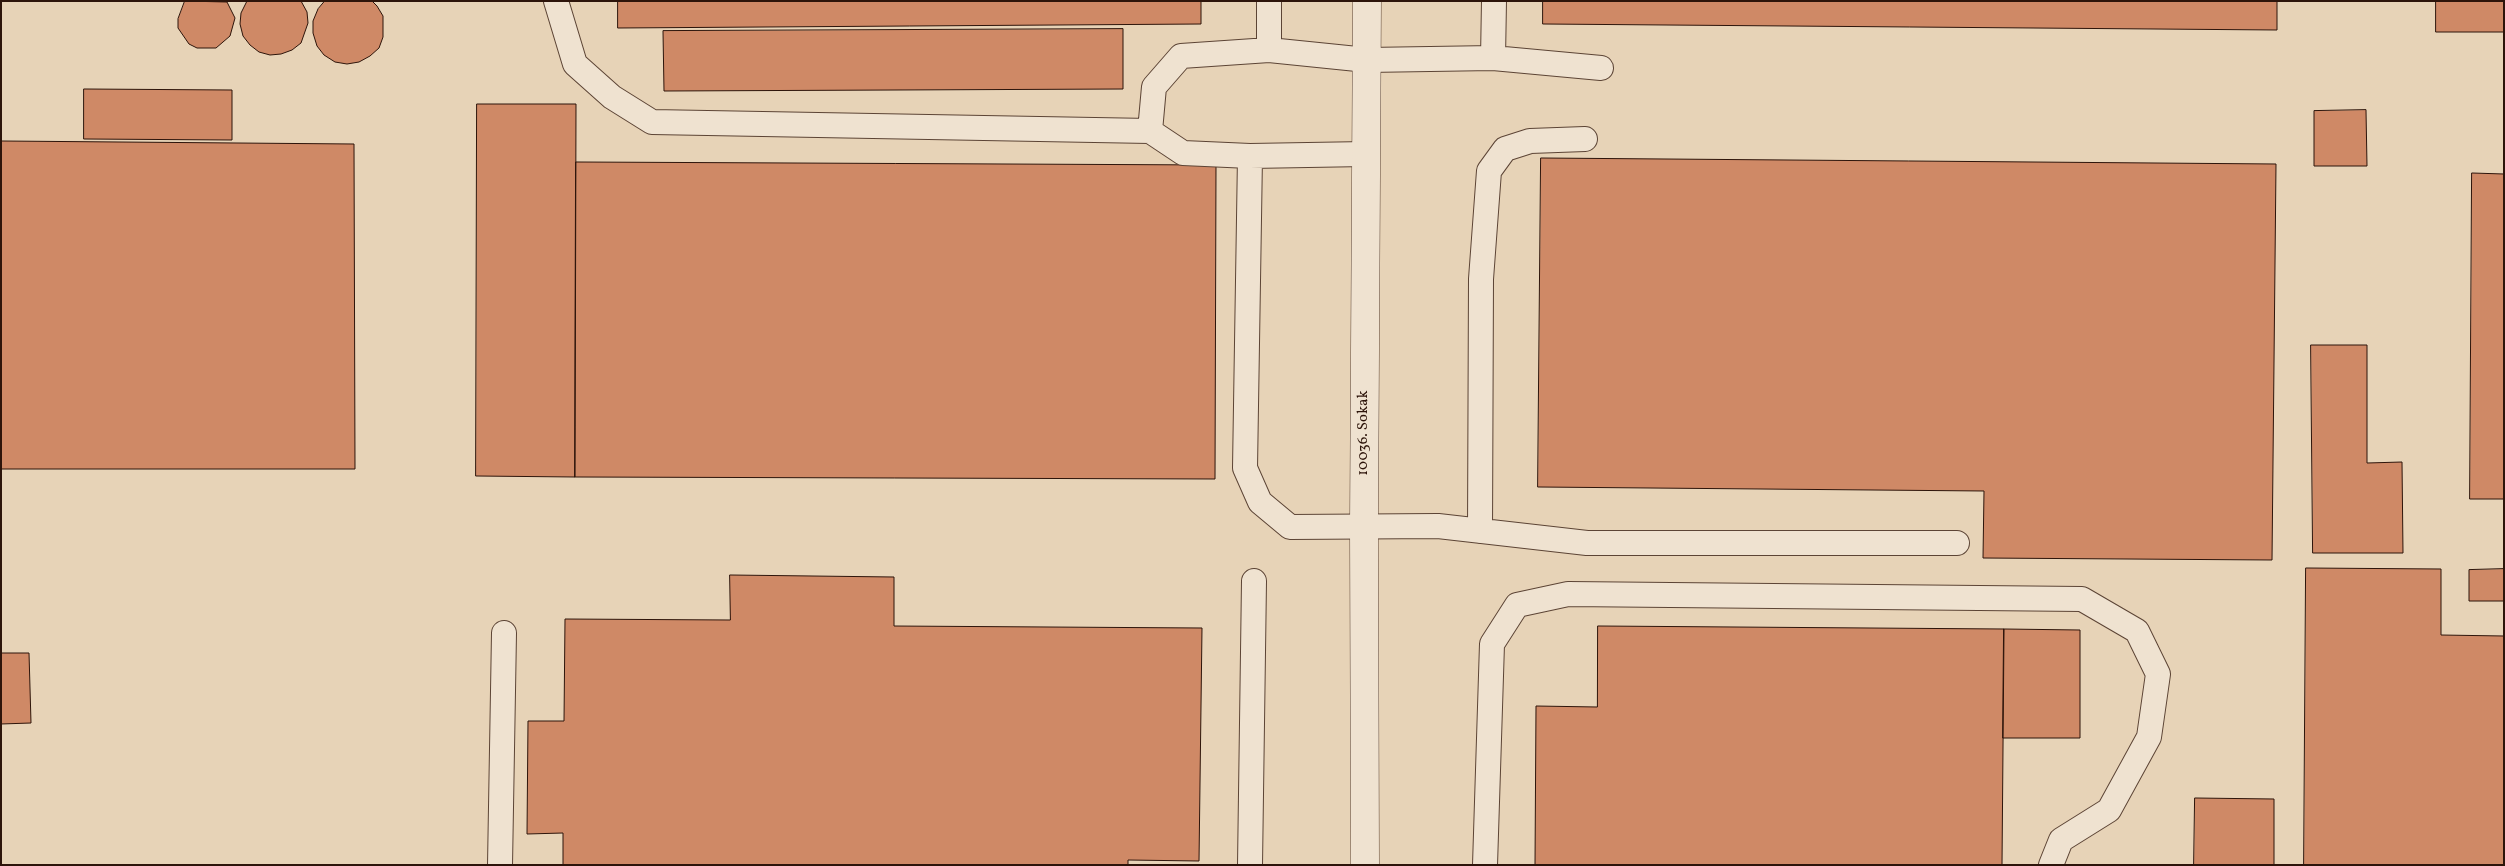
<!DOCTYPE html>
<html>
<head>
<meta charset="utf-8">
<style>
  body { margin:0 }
  #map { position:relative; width:2505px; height:866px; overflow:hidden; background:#e7d3b7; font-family:Vollkorn,serif }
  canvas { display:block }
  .frame { position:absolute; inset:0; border:2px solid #2d140a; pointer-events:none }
</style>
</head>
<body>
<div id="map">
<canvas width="2505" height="866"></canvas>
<div class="frame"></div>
</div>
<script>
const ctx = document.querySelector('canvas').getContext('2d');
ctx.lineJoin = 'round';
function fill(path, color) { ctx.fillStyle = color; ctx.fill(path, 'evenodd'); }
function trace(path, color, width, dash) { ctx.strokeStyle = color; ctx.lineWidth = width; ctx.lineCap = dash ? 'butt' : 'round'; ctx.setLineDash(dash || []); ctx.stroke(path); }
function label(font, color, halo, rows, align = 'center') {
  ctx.font = font + ' Vollkorn,serif'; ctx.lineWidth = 4; ctx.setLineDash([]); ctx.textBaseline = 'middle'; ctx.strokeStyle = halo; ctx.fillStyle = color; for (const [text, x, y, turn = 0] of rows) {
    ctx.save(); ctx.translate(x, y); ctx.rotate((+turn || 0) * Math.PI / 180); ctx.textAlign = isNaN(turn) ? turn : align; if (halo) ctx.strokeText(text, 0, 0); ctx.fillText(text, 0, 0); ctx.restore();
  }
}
const building = new Path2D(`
  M185,1l42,1 8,16 -5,18 -14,12h-19l-8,-4 -11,-16v-9z
  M301,1l6,11 1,11 -7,20 -9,7 -11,4 -11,1 -11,-3 -9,-7 -7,-9 -3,-12 1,-11 6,-12z
  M325,1h47l5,5 6,10v21l-4,11 -9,8 -11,6 -12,2 -12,-2 -11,-7 -7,-9 -4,-13v-12l5,-12z
  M618,1h583v23l-583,4z
  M1543,1h734v29l-734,-6z
  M2436,1h68v31h-68z
  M1123,29v60l-459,2 -1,-60z
  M84,89l148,1v50l-148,-1z
  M477,104h99l-1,373 -99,-1z
  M2366,110l1,56h-53v-55z
  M1,141l353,3 1,325h-354z
  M1541,158l735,6 -4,396 -289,-2 1,-67 -446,-4z
  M576,162l640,3 -1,314 -640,-2z
  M2472,173l32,1v325h-34z
  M2311,345h56v118l35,-1 1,91h-90z
  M2306,568l135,1v66l63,1v229h-200z
  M2504,569v32h-35v-31z
  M730,575l164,2v49l308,2 -3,233 -71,-1v5h-565v-32l-36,1 1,-113h36l1,-102 165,1z
  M1598,626l406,3 -2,236h-467l1,-159 61,1z
  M2004,629l76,1v108h-77z
  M1,653h28l2,70 -30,1z
  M2195,798l79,1v66h-80z`);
const service = new Path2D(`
  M556,1l19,63 37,33 40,25 498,9
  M1269,1v49l98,10 126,-2 108,10
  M1269,50l-88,6 -27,31 -4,44 33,22 67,3 116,-2
  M1493,58l1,-57
  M1250,156l-5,312 15,34 30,25 148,-1 149,17h370
  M1480,531l1,-252 8,-108 16,-22 25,-8 55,-2
  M500,865l4,-232
  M1250,865l4,-284
  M1485,865l7,-221 25,-39 51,-11 514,5 55,32 21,43 -9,63 -40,73 -48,30 -10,25`);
const minor = new Path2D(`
  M1365,865l-1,-339 3,-525`);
const streetNames = [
  ["10036. Sokak",1364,433,-90]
];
fill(building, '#cf8966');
trace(building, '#2d140a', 1);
trace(service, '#5c4435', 26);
trace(minor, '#5c4435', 29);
trace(service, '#efe2d0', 24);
trace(minor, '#efe2d0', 28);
label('15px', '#2d140a', '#efe2d0', streetNames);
</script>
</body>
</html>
